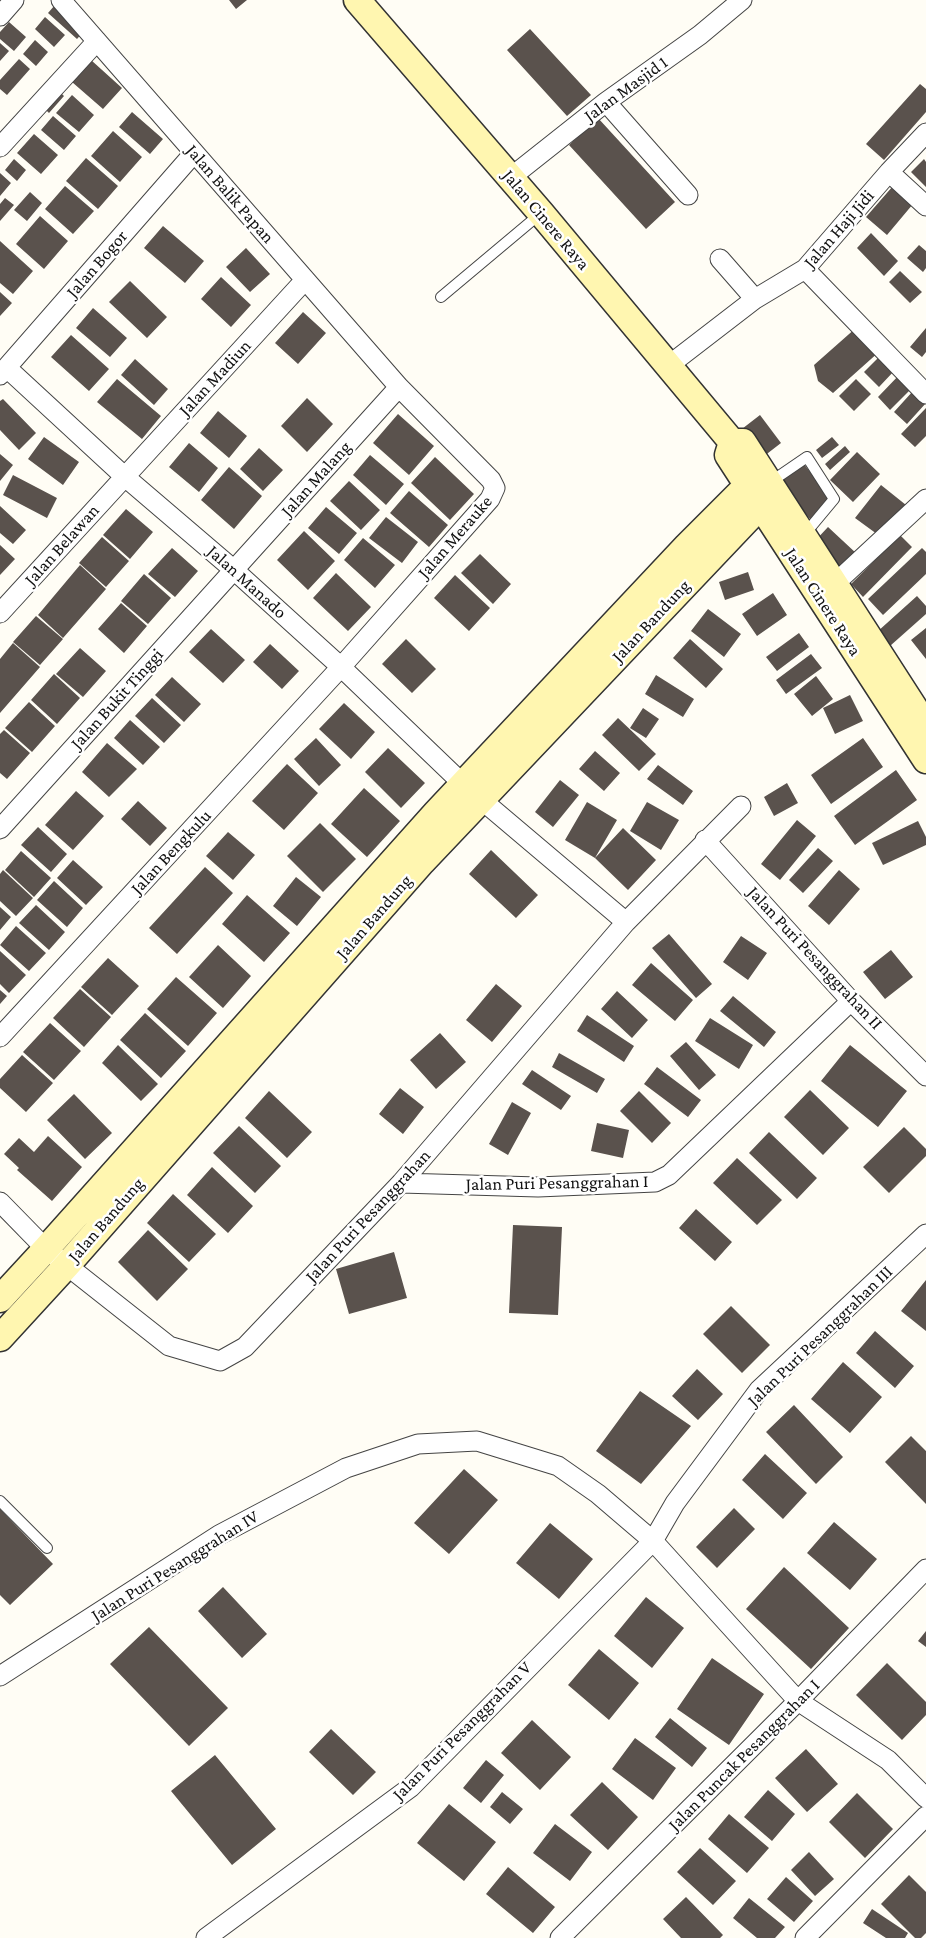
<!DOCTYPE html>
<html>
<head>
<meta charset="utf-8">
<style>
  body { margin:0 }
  canvas { display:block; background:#fffdf5 }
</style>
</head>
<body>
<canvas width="926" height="1938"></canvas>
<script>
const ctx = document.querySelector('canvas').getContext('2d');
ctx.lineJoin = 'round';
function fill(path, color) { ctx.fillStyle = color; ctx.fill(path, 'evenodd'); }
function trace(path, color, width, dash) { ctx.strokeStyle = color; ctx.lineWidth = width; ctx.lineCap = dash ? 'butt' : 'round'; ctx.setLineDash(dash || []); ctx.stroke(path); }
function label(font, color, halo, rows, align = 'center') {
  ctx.font = font + ' "Crimson Pro",serif'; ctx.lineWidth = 5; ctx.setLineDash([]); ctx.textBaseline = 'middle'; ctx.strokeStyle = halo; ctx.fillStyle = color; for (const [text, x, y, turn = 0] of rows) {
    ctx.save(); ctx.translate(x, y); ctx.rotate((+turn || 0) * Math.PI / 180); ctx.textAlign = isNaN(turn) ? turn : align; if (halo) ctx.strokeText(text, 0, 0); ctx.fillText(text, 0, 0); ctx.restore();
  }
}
const building = new Path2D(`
  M229,0h18l-11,9z
  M55,5l29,26 -7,8 -29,-26z
  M45,17l20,18 -11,12 -19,-18z
  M9,22l17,15 -12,14 -14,-12v-7z
  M530,29l61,66 -24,21 -60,-66z
  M35,40l13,12 -12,14 -13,-12z
  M0,43l9,8 -9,10z
  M19,59l11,10 -23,26 -7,-6v-9z
  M91,60l31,28 -19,21 -31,-27z
  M920,84l6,5v23l-42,48 -18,-16z
  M57,89l7,7 -15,17 -7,-7z
  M72,95l22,20 -15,17 -23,-19z
  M132,112l31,27 -13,15 -31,-27z
  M53,116l23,20 -12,14 -23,-20z
  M598,118l77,84 -29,27 -77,-84z
  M113,131l29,26 -22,25 -29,-26z
  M34,134l24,21 -17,19 -24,-21z
  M86,158l32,28 -20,23 -32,-28z
  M14,159l12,11 -9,11 -12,-11z
  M924,159l2,3v25l-15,-15z
  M0,173l11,10 -11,13z
  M65,186l29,25 -21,23 -28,-25z
  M893,186l20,18 -26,31 -21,-18z
  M30,192l12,11 -15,18 -13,-11z
  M5,198l9,7 -14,16v-17z
  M40,216l28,25 -24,28 -28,-25z
  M163,226l41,35 -19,22 -41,-35z
  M871,233l27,28 -14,15 -27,-28z
  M0,241l33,30 -20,23 -13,-11z
  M919,245l7,6v17l-3,4 -16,-14z
  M246,248l24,26 -20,18 -24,-25z
  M900,271l22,21 -12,11 -21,-21z
  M221,277l30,28 -20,22 -30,-28z
  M130,281l37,36 -20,21 -38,-36z
  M0,292l12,11 -12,13z
  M93,308l34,30 -17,19 -34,-29z
  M303,312l23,21 -28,31 -23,-21z
  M857,327l23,24 -47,42 -15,-12 -4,-16z
  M926,328v24l-4,5 -12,-10z
  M71,335l38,34 -20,22 -38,-34z
  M880,356l15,14 -16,17 -15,-15z
  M135,359l33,30 -14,16 -33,-30z
  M902,372l13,13 -25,25 -12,-13z
  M117,379l44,37 -19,23 -45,-37z
  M856,379l15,15 -17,17 -15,-15z
  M913,391l13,12 -19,21 -13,-12z
  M307,398l26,26 -26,28 -26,-26z
  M3,399l33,34 -17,17 -19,-20v-29z
  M926,408v28l-11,11 -14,-13z
  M218,411l29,25 -18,22 -29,-25z
  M398,414l36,32 -25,29 -36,-32z
  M760,415l21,28 -22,17 -21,-28z
  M44,437l35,25 -16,23 -35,-26z
  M832,437l7,8 -17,13 -6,-8z
  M189,443l29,25 -19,24 -30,-25z
  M845,446l5,6 -20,18 -5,-6z
  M259,448l24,22 -20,21 -23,-22z
  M857,452l23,22 -27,28 -23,-22z
  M0,454l13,11 -13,16z
  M370,455l34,29 -18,21 -33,-30z
  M435,457l39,37 -24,26 -39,-37z
  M804,464l26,34 -19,22 -33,-38z
  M229,467l33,29 -28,33 -33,-29z
  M13,475l44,23 -10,20 -44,-23z
  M349,481l31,29 -19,20 -31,-29z
  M881,485l25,20 -25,32 -26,-19z
  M409,491l39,34 -19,22 -39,-34z
  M0,506l26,24 -13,14 -13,-11z
  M326,507l31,26 -18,21 -31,-26z
  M126,509l27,23 -23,27 -27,-24z
  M386,517l32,25 -16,21 -33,-25z
  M828,527l29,27 -14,16 -29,-28z
  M304,531l31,30 -27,29 -31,-30z
  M900,535l12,12 -49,50 -12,-13z
  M102,537l27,24 -23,26 -27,-24z
  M363,538l32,27 -20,23 -31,-28z
  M0,545l15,14 -15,16z
  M172,548l26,23 -23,26 -27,-23z
  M922,548l4,4v22l-43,41 -15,-16z
  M480,554l31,30 -18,20 -32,-31z
  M80,565l26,24 -43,49 -25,-23z
  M748,572l6,18 -29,10 -6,-18z
  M336,573l35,34 -23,24 -35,-33z
  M144,574l27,24 -23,26 -27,-23z
  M455,575l35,33 -21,23 -35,-33z
  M773,593l14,22 -30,21 -15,-22z
  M917,596l9,10v8l-36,32 -13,-14z
  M121,603l26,23 -23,27 -26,-24z
  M708,609l33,25 -17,23 -33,-26z
  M36,616l27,23 -23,26 -27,-23z
  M926,628v31l-15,-19z
  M211,629l34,31 -22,23 -34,-31z
  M799,633l10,14 -32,24 -11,-14z
  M406,639l30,30 -24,24 -30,-29z
  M690,639l33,30 -17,19 -33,-30z
  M13,643l27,24 -40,46v-54z
  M270,644l29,27 -17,18 -29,-27z
  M80,648l26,23 -23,26 -27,-23z
  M811,654l11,14 -36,26 -10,-14z
  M54,674l26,24 -23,26 -26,-24z
  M656,675l38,24 -11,18 -38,-23z
  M816,676l17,23 -21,17 -18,-22z
  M172,677l29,27 -17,18 -29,-27z
  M850,695l13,26 -28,13 -12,-26z
  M152,698l29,27 -17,18 -29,-27z
  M29,702l26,24 -23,26 -27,-24z
  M344,703l31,29 -24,27 -32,-30z
  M643,708l16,11 -13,19 -16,-10z
  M618,718l38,36 -17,17 -37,-36z
  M130,720l30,27 -17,18 -29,-27z
  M4,730l26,23 -23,26 -7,-6v-39z
  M316,738l25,27 -22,21 -25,-27z
  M863,738l20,29 -52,37 -20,-29z
  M107,743l30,26 -28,28 -27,-25z
  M388,748l37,35 -24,25 -36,-36z
  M595,751l25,22 -16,18 -25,-22z
  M287,764l31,29 -34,37 -32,-29z
  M658,765l35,26 -10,14 -36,-26z
  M896,770l21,30 -62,45 -21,-29z
  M560,780l19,15 -26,32 -18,-15z
  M787,783l11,20 -24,13 -10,-19z
  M364,788l36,33 -33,36 -36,-33z
  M76,791l28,25 -31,34 -28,-25z
  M138,801l29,27 -17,18 -29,-27z
  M587,802l30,18 -22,38 -30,-18z
  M647,802l32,18 -18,30 -31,-19z
  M797,820l19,16 -36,44 -19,-16z
  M918,821l8,16v8l-43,20 -11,-22z
  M320,823l36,36 -33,33 -36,-36z
  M38,827l29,27 -16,18 -30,-27z
  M623,828l33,32 -28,30 -33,-32z
  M228,832l27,23 -22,25 -27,-24z
  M818,848l15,13 -30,32 -14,-13z
  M491,850l47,45 -22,23 -47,-44z
  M21,851l30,27 -17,19 -29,-27z
  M73,860l30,27 -17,18 -29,-27z
  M205,867l28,26 -56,61 -28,-26z
  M3,870l30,28 -17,18 -16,-15v-27z
  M839,870l21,19 -31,36 -21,-19z
  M296,877l25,20 -24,29 -24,-20z
  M54,881l29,27 -16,19 -30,-27z
  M247,895l43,38 -26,29 -42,-38z
  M36,905l29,27 -16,18 -30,-27z
  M0,907l11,10 -11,13z
  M16,926l30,27 -17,18 -29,-26z
  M669,934l43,50 -16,14 -44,-50z
  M741,936l26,17 -19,27 -25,-18z
  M218,945l33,31 -28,32 -34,-31z
  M891,950l22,27 -28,22 -22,-27z
  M0,951l26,24 -17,18 -9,-9z
  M108,958l31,28 -27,29 -31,-28z
  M651,963l42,37 -18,21 -43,-36z
  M176,977l41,36 -29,33 -41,-37z
  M496,984l26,22 -30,36 -26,-22z
  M80,989l31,28 -27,30 -31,-29z
  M0,990l7,6 -7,8z
  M617,991l31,29 -16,18 -31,-29z
  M733,996l43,36 -12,15 -44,-36z
  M145,1013l41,38 -25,27 -41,-38z
  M587,1015l47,31 -10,16 -47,-31z
  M710,1018l43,27 -14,24 -44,-28z
  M50,1023l31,28 -27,29 -31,-28z
  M440,1033l26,29 -30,27 -26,-29z
  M686,1042l30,33 -17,15 -29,-34z
  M118,1045l40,39 -17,17 -39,-38z
  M850,1045l57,46 -29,36 -57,-46z
  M559,1053l46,26 -8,14 -45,-26z
  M22,1055l31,28 -27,29 -26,-24v-9z
  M657,1067l44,33 -13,17 -44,-33z
  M532,1070l39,26 -10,14 -39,-26z
  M400,1088l24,19 -21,27 -24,-20z
  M810,1090l39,38 -26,27 -39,-38z
  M269,1091l43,41 -25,26 -42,-40z
  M639,1091l32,32 -19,20 -32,-32z
  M74,1094l38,39 -27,26 -38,-39z
  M512,1102l19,11 -23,42 -19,-11z
  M597,1123l32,7 -6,28 -32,-7z
  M239,1126l42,40 -26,27 -42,-40z
  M904,1127l22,22v7l-37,37 -26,-26z
  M769,1132l48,46 -20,21 -48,-46z
  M48,1136l34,31 -30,34 -35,-31 2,-2 -15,-14 15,-16 15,14z
  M737,1158l45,42 -25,25 -44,-42z
  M212,1167l41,39 -25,27 -41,-38z
  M173,1194l43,40 -27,28 -42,-39z
  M696,1209l36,33 -17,19 -36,-33z
  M513,1225l49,2 -4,88 -49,-2z
  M148,1230l40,39 -31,32 -39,-39z
  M394,1252l13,46 -58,16 -13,-45z
  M926,1280v51l-25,-20z
  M731,1306l39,39 -28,28 -39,-39z
  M875,1331l39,35 -19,22 -39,-35z
  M843,1362l39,35 -32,36 -39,-34z
  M697,1369l26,25 -25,26 -26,-24z
  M640,1391l51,35 -50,58 -45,-33z
  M794,1405l49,52 -27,27 -50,-52z
  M911,1436l15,15v53l-41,-42z
  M765,1454l42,39 -24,26 -41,-39z
  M464,1469l34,31 -49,54 -35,-31z
  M734,1508l21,21 -38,39 -21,-21z
  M0,1509l53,55 -43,41 -10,-10z
  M834,1522l43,37 -27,31 -43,-37z
  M550,1523l43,36 -34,40 -43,-36z
  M784,1567l65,61 -38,41 -65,-60z
  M223,1587l44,47 -25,24 -44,-47z
  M646,1597l38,31 -32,40 -38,-32z
  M149,1627l79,81 -39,38 -79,-82z
  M926,1631v16l-8,-6z
  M599,1649l40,34 -30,37 -41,-35z
  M712,1658l52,36 -35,51 -52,-36z
  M887,1663l39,39v13l-24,25 -46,-45z
  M670,1718l37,30 -15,19 -37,-30z
  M532,1720l39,37 -31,33 -39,-37z
  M331,1729l45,43 -23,23 -44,-43z
  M635,1738l41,30 -23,32 -41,-31z
  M806,1749l32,35 -31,28 -32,-34z
  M215,1755l61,74 -44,36 -61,-74z
  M486,1760l18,15 -23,28 -18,-15z
  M602,1782l36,35 -30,33 -38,-35z
  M768,1790l27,24 -23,27 -28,-24z
  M502,1792l21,17 -13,15 -20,-17z
  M857,1793l36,36 -28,29 -36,-36z
  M449,1804l47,38 -32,39 -47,-38z
  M729,1814l40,34 -22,25 -39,-34z
  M555,1824l37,28 -22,29 -37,-28z
  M700,1848l36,33 -23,24 -36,-33z
  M809,1852l25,27 -19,17 -24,-26z
  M508,1867l47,40 -22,26 -47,-39z
  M909,1875l17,17v41l-5,5h-6l-34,-34z
  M786,1877l27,24 -19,21 -27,-23z
  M686,1897l37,38 -3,3h-39l-18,-19z
  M749,1898l36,29 -10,11h-18l-24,-20z
  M872,1909l36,24 -3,5h-19l-23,-15z`);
const lane = new Path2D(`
  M441,297l99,-83
  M769,483l38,-26 27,42 -30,36
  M0,1501l47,47`);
const street = new Path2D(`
  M0,16l14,-16
  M606,102l82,93
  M0,147l97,-106
  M889,172l37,34
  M510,178l96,-76 94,-67 42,-35
  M720,259l35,40
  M805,269l121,125
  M668,366l87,-67 50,-30 84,-97 37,-39
  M7,368l117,108 110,94 107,97 123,118 162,137
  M0,375l194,-222
  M824,590l19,-14 83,-77
  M0,613l305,-333
  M0,829l399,-442
  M705,840l146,161 75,75
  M0,1037l341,-370 149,-168 5,-11 -4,-8 -92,-93 -338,-387
  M401,1183l137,4 117,-5 14,-7 182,-174
  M0,1202l46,47 123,97 51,15 25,-14 156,-164 225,-261 115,-116
  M0,1676l219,-141 127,-67 72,-24 59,-3 81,25 40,28 55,47 145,160 90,59 38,38
  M206,1938l205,-151 242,-246 22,-38 84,-113 167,-156
  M560,1938l238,-237 128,-132
  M805,1938l121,-122`);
const secondary = new Path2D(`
  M357,0l184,213 191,229h11l183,284
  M732,442l-4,13 198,305
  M0,1299l46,-50 390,-436 251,-267 60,-60
  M0,1338l67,-73 355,-403 338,-356`);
const streetNames = [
  ["Jalan Masjid 1",626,89,-36],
  ["Jalan Balik Papan",230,194,49],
  ["Jalan Cinere Raya",546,220,50],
  ["Jalan Haji Jidi",839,229,-49],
  ["Jalan Bogor",97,264,-49],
  ["Jalan Madiun",215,378,-47],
  ["Jalan Malang",316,479,-48],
  ["Jalan Merauke",455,537,-49],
  ["Jalan Belawan",62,545,-48],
  ["Jalan Manado",247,582,42],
  ["Jalan Cinere Raya",823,602,57],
  ["Jalan Bandung",651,621,-47],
  ["Jalan Bukit Tinggi",117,699,-48],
  ["Jalan Bengkulu",171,852,-47],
  ["Jalan Bandung",374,917,-49],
  ["Jalan Puri Pesanggrahan II",815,958,47],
  ["Jalan Puri Pesanggrahan I",557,1183,-1],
  ["Jalan Puri Pesanggrahan",368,1216,-47],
  ["Jalan Bandung",106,1220,-49],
  ["Jalan Puri Pesanggrahan III",820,1336,-44],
  ["Jalan Puri Pesanggrahan IV",175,1566,-32],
  ["Jalan Puri Pesanggrahan V",462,1731,-45],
  ["Jalan Puncak Pesanggrahan I",744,1755,-45]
];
fill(building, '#5a524d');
trace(lane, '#444', 12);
trace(street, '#444', 21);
trace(secondary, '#333', 29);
trace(lane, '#fff', 10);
trace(street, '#fff', 19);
trace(secondary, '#fff6b0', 26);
label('18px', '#111', '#fff', streetNames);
</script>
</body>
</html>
